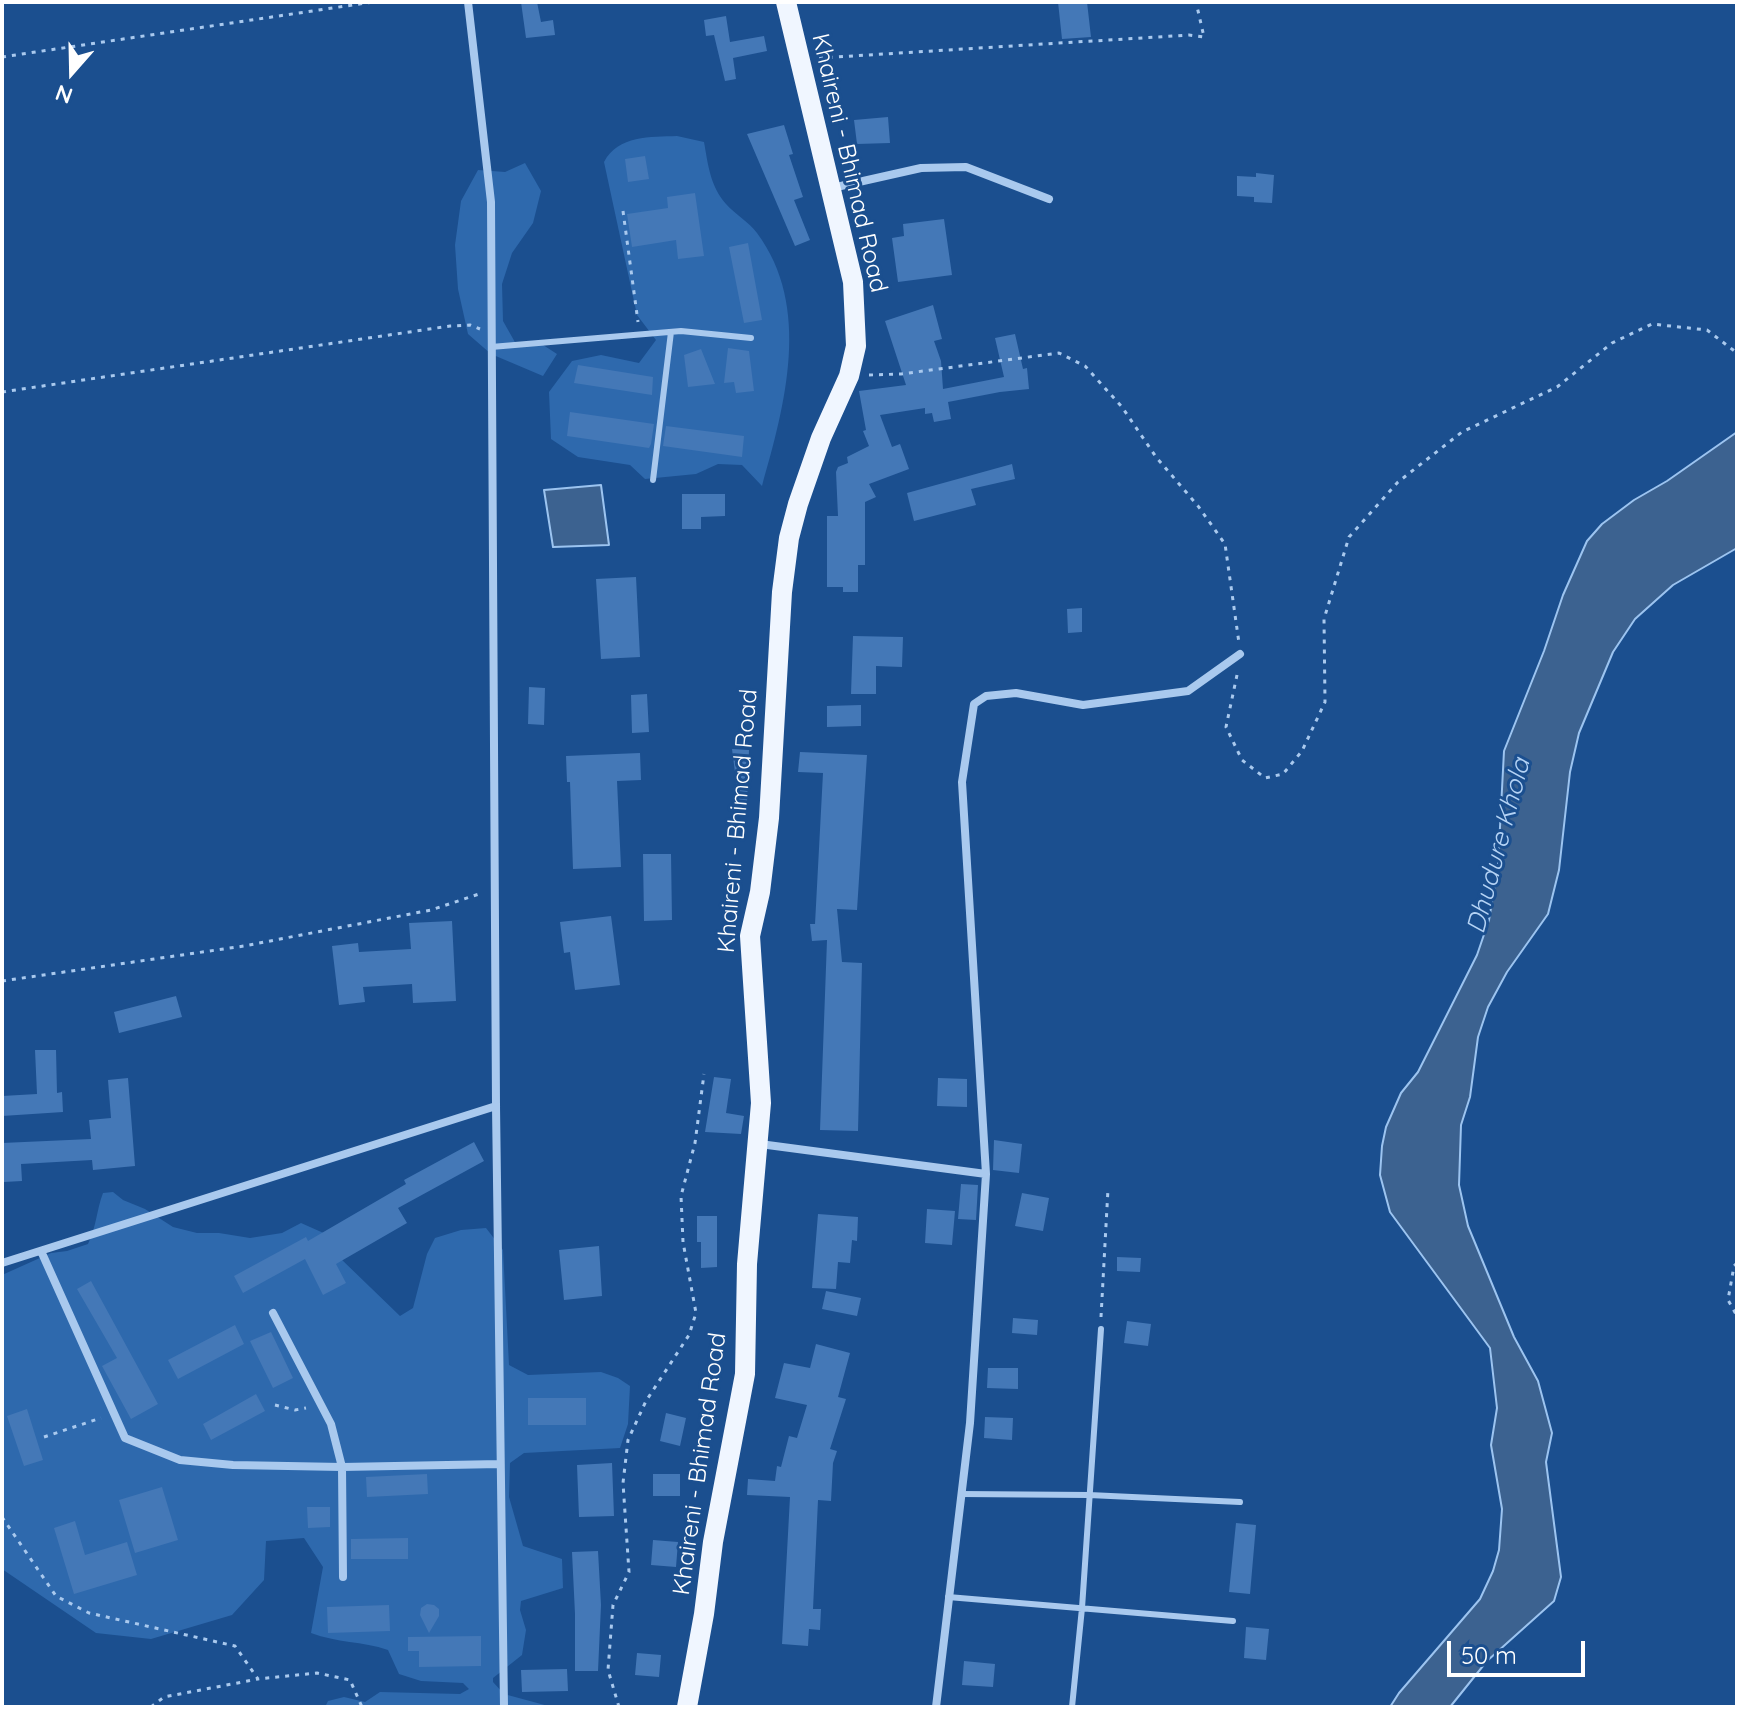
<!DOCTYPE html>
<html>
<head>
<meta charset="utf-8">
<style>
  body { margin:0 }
  #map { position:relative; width:1739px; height:1709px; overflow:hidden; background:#1b4f8f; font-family:Quicksand,sans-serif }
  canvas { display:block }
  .frame { position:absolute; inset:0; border:4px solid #fff; pointer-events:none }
  .north { position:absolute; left:32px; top:32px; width:80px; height:80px; -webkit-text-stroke:6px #1b4f8f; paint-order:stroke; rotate:200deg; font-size:22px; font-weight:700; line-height:32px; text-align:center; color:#fff }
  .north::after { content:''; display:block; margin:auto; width:28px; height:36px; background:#fff; clip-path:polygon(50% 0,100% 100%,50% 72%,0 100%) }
  .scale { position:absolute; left:1447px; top:1641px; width:138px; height:36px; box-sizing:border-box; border:4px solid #fff; border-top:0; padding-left:10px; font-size:24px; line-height:28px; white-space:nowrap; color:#fff; -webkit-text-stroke:6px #1b4f8f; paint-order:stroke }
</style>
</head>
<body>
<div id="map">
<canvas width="1739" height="1709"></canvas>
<div class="frame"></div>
<div class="north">N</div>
<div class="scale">50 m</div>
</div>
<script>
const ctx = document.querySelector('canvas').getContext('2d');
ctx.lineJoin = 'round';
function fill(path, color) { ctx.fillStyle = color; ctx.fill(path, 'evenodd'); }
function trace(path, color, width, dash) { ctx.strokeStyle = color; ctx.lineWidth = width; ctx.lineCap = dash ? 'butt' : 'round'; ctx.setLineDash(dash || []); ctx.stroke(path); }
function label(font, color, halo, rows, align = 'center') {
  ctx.font = font + ' Quicksand,sans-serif'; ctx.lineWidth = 6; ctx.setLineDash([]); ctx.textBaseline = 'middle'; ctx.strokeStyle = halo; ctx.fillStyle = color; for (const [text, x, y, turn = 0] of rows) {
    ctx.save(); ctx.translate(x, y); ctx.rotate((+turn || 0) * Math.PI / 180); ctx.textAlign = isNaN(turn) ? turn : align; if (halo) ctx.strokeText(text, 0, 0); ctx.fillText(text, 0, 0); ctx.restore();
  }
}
const green = new Path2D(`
  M677,136l27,6c4,22 6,44 22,62 9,10 23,18 31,29 55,74 28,172 5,253l-20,-21 -24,-1 -22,10 -51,5 -15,-14 -52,-8 -27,-18 -2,-47 23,-31 29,-6 38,8 17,-23 -19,-25 -33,-153c14,-27 47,-25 73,-26z
  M525,163l16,28 -8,32 -21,30 -10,31 1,37 13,23 24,-1 17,11 -14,22 -52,-22 -23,-20 -10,-45 -3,-44 6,-44 17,-31 27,2z
  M113,1192l10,8 22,9 28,18 24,6h22l31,5 32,-5 19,-10 27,12 12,23 60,58 13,-8 14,-54 8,-16 26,-8 25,-2 17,22 6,115 19,10 73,-3 17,6 12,8 -2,38 -8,24 -96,5 -14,10 -1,34 14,49 39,13 1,29 -42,13 -1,9 6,20 -4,25 -29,23v4l11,12 48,13h-227l3,-6 16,-4 21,5 15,-10 80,2 9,-5 -6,-6 -42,-2 -22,-7 -11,-24c-26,-9 -51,-7 -77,-17l12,-66 -19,-29 -38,3 -2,39 -32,35 -81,24 -55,-6 -94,-64v-294l49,-22 16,-2 21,-7c9,-19 8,-32 15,-51z`);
const water = new Path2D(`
  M1737,432v116l-64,37 -38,34 -22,33 -34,81 -9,39 -11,98 -11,44 -41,58 -19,35 -10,30 -8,60 -9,28 -2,60 9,41 46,111 24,44 14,52 -6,29 15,115 -7,24 -67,60 -37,46h-60l9,-14 81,-94 13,-28 6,-21 3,-41 -11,-64 6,-37 -7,-60 -100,-136 -10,-37 2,-29 4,-19 15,-34 17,-21 59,-117 12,-35 9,-55 6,-114 40,-100 19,-56 24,-54 15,-17 32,-24 33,-19z
  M601,485l8,60 -56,2 -9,-57z`);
const building = new Path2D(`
  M521,2h16l4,20 12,-2 2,15 -29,3z
  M1058,2h29l4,35 -29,2z
  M726,16l4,26 34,-6 3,15 -34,7 3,21 -11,2 -11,-46 -8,1 -2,-16z
  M888,117l2,26 -33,1 -3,-24z
  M784,125l9,29 -4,1 14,42 -9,3 16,40 -15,6 -48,-112z
  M645,156l4,23 -21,3 -3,-23z
  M1256,173l18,2 -2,28 -18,-1v-5l-17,-1v-20l19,1z
  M695,193l9,63 -26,3 -2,-19 -44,7 -5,-33 41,-6 -1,-11z
  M944,219l8,56 -54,7 -6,-44 12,-2 -1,-12z
  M748,243l14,77 -18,3 -15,-76z
  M933,305l9,34 -8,2 7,20 2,28 61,-12 -9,-39 20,-4 8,35 4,-1 2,21 -29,3 -52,10 3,17 -17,3 -2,-9 -7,1v-6l-45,7 12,32 8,-3 9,25 -40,15 7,13 -11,5v63h-7v27h-15v-5h-16v-71h11l-2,-44 2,-5 10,-4 -1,-6 22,-11 -6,-15 3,-1 -7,-39 47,-6 -21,-64z
  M728,348l21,3 5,40 -18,2 -2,-11 -10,1z
  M701,349l14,35 -27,3 -4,-32z
  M578,365l75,12 -1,18 -78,-12z
  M570,412l84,12 -3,20 -2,4 -82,-12z
  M666,426l78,10 -2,21 -79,-11z
  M1012,464l3,15 -44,10 5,16 -62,16 -7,-28z
  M682,494h43v22l-24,1v12h-19z
  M636,577l4,80 -39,2 -5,-80z
  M1082,608v24l-14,1 -1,-24z
  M853,636l50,1 -1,30 -26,-1v28h-25z
  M529,687l16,1 -1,37 -16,-1z
  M647,694l2,38 -17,1 -1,-38z
  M861,705v21l-34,1v-21z
  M732,749l17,1 -2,53h-8z
  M800,752l67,3 -10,155 -20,-1 5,53 20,1 -4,168 -38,-1 7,-190 -15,1 -2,-17h5l8,-151 -25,-1z
  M640,753l1,27 -24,1 4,86 -48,2 -3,-87h-3l-1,-26z
  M643,854h28l1,66 -28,1z
  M611,916l9,69 -45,5 -5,-38 -6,1 -4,-31z
  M452,921l4,80 -43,2 -1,-19 -49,3 2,15 -26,3 -7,-59 26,-3 1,9 52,-3 -2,-26z
  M176,996l6,21 -63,16 -5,-21z
  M35,1050h21l1,43 5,-1 1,20 -61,4v-20l35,-2z
  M714,1077l17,2 -5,34 18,3 -3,18 -36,-2z
  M128,1078l7,88 -42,4 -1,-10 -71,4 1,17 -18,1 -2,-39 89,-4 -2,-19 22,-2 -3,-38z
  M938,1078l29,1v28l-30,-1z
  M994,1140l28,4 -3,29 -26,-3z
  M474,1142l10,19 -86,47 9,15 -71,41 10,19 -23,12 -18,-36 -62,34 -9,-17 72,-39 2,4 98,-57 -2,-4z
  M961,1184l17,1 -2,35 -18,-1z
  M1022,1193l27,5 -6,33 -28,-5z
  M927,1209l28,2 -3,34 -27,-2z
  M818,1214l40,3 -1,24 -5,-1 -2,23 -12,-1 -2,27 -24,-1z
  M697,1216h20v51l-16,1v-26h-4z
  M599,1246l3,50 -38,4 -5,-50z
  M1117,1257l24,1 -1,14 -23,-1z
  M91,1281l67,123 -27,15 -29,-53 15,-8 -40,-69z
  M826,1291l35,7 -4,18 -35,-7z
  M1013,1318l25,2 -1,15 -25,-2z
  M1127,1321l24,3 -3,22 -24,-3z
  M235,1325l9,19 -66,35 -10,-19z
  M271,1332l22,46 -20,10 -23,-47z
  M816,1344l34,9 -12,44 8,2 -16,50 7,2 -4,12 -2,38 -13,-1 -5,109h8l-1,21 -11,-1 -1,17 -26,-2 8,-147 -43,-2 1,-16 27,2 2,-15 4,1 8,-31 8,2 10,-33 -32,-7 9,-35 26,5z
  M988,1368h30v21l-31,-1z
  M256,1394l9,17 -54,29 -8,-16z
  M528,1398h58v27h-58z
  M27,1409l16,51 -19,6 -17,-50z
  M666,1413l20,5 -6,28 -20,-5z
  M985,1417l28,1 -1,22 -28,-2z
  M612,1463l2,53 -35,1 -2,-52z
  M427,1474l1,20 -61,3 -1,-20z
  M653,1474h27v22h-27z
  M162,1487l16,53 -43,13 -16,-53z
  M307,1507h23v20l-22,1z
  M75,1521l10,34 42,-13 10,33 -63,19 -20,-66z
  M1236,1523l20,2 -6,69 -21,-2z
  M408,1538v21h-57v-20z
  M653,1540l25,2 -2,25 -25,-2z
  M598,1551l3,54 -3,66h-23v-57l-3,-62z
  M427,1604l7,1 5,4v7l-10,17 -9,-18 1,-7z
  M389,1605l1,26 -62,2 -1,-26z
  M1246,1627l23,2 -3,31 -22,-2z
  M481,1636v30l-62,1v-16h-11v-14z
  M637,1653l24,2 -2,22 -24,-2z
  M964,1661l31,3 -2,23 -31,-2z
  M567,1669l1,22 -46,1 -1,-22z`);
const path = new Path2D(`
  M2,57l371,-55
  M819,58l370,-23 15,2 -8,-35
  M623,211l15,111
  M869,375l32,-1 158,-21 26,13 37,41 34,50 42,49 27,38 14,99
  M2,392l448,-66 20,-1 10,4
  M1237,675l-11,52 16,33 23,18 18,-4 19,-23 23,-49 -1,-83 25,-82 49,-55 64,-50 95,-45 55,-44 40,-19 55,6 30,23
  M2,981l242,-35 187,-36 51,-17
  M1737,1263l-3,3 -6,34 9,16
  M1101,1317l7,-128
  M275,1405l20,5 11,-2
  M44,1437l57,-19
  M2,1517l54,79 33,17 146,33 23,33 59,-6 33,7 12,27
  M151,1707l13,-10 94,-18
  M619,1707l-11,-37 5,-65 16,-33 -6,-89 5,-43 18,-39 43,-66 7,-22 -13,-71 -2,-46 14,-53 9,-69`);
const lane = new Path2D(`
  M491,347l190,-16 70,7
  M653,480l18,-148
  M961,1494l128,1 151,7
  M948,1597l285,24
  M1072,1707l10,-99 19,-279`);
const street = new Path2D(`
  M468,2l23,200 5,904 8,601
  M832,188l89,-20 45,-1 83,32
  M760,1144l226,30 -16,249 -34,284
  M986,1174l-24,-392 12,-78 12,-8 30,-3 67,12 105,-14 52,-37
  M41,1251l84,187 55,22 53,5 109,2 158,-3
  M2,1263l494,-157
  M273,1313l58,111 11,43 1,110`);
const primary = new Path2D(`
  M687,1707l17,-93 9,-72 32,-168 2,-110 14,-161 -11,-167 10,-44 9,-74 13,-226 7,-54 9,-34 23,-66 28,-62 7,-30 -3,-64 -67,-280`);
const streetNames = [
  ["Khaireni - Bhimad Road",849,163,77],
  ["Khaireni - Bhimad Road",738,821,-85],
  ["Khaireni - Bhimad Road",700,1464,-82]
];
const waterNames = [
  ["Dhudure Khola",1499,846,-75]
];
fill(green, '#2e69ad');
fill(water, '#3c6290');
trace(water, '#9cc4f0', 2);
fill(building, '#4478b7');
trace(path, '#a9c9ee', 3, [4, 6]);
trace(lane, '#a9c9ee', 6);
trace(street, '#a9c9ee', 8);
trace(primary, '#f0f6ff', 20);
label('24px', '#fff', '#1b4f8f', streetNames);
label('italic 26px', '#b5d3f5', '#1b4f8f', waterNames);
</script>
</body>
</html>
